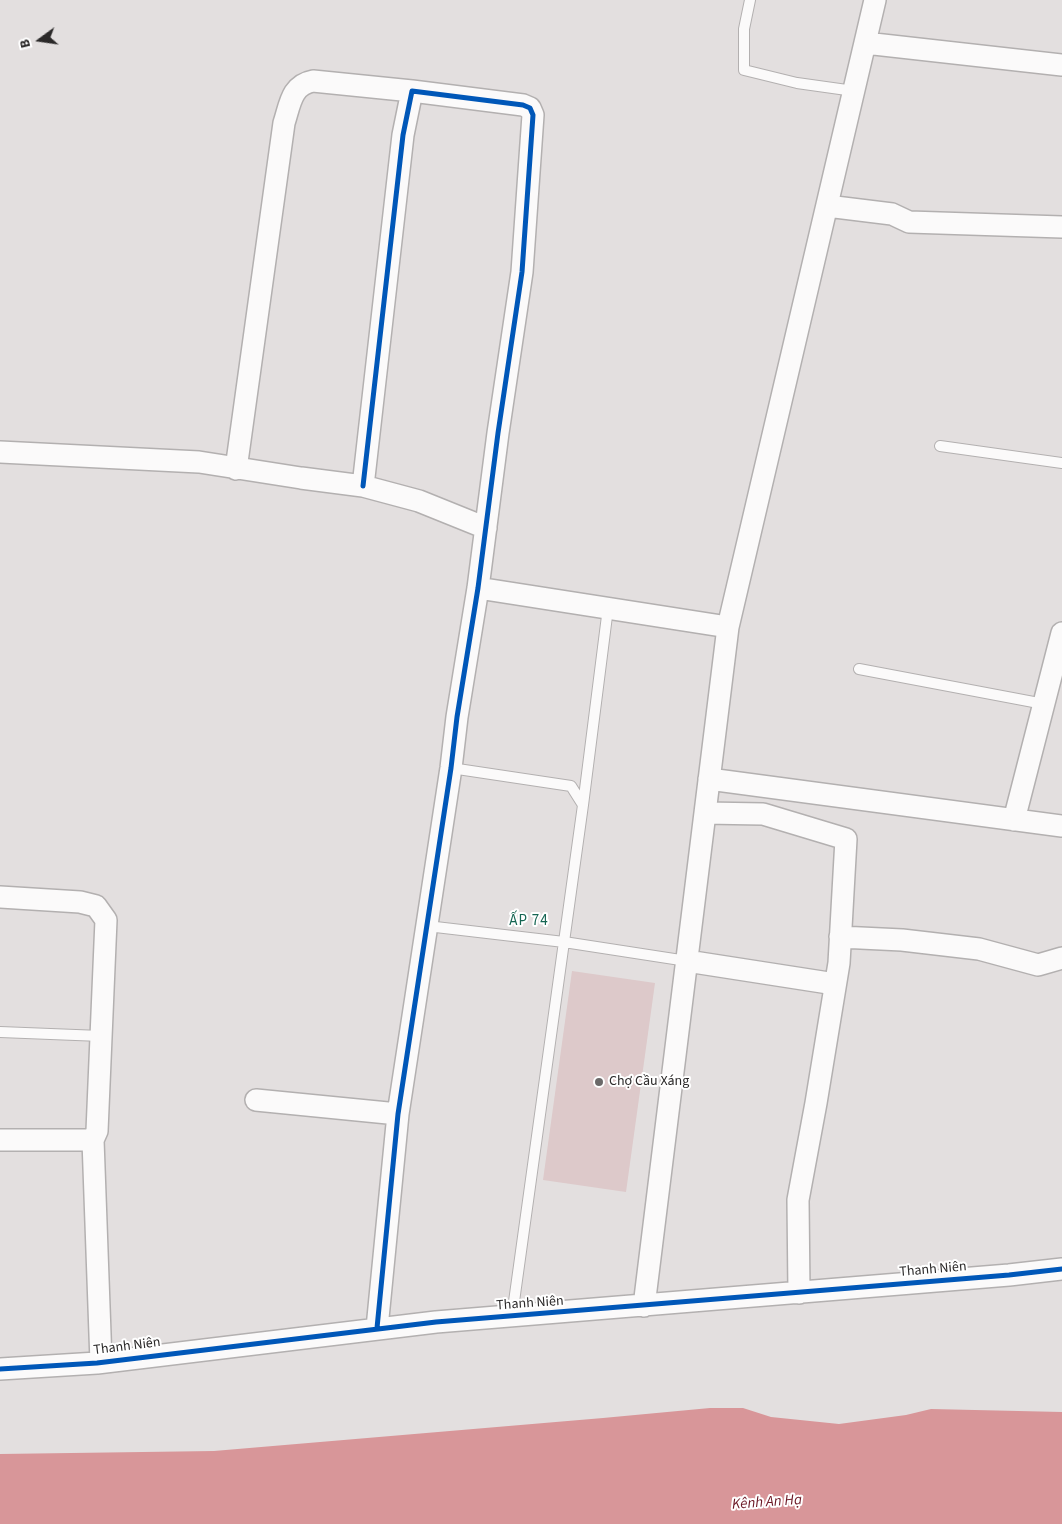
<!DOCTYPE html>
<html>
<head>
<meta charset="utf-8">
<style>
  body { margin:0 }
  #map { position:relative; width:1062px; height:1524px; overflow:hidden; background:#e3dfdf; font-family:"Source Sans 3",sans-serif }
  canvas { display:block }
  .north { position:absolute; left:15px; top:15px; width:50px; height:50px; -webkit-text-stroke:4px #fff; paint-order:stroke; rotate:256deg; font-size:14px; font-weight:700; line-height:20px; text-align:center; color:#2b2929 }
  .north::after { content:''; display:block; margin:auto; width:18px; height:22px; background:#2b2929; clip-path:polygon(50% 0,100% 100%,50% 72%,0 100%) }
</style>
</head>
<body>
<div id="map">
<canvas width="1062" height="1524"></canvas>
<div class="north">B</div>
</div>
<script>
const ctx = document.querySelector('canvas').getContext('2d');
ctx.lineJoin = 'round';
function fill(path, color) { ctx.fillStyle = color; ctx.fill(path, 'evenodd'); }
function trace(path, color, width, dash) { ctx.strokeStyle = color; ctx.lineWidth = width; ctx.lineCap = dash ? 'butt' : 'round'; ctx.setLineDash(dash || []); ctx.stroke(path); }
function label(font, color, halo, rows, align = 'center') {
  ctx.font = font + ' "Source Sans 3",sans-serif'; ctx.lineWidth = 4; ctx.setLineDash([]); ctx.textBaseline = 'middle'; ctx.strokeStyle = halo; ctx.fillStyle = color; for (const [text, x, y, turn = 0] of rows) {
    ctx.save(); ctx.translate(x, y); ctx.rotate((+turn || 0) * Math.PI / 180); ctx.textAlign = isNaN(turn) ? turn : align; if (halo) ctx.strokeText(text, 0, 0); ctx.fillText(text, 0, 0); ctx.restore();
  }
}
const water = new Path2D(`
  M710,1408h33l28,9 68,7 67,-9 25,-6 131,3v112h-1062v-70l214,-3 389,-33z`);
const building = new Path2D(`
  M572,971l83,12 -29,209 -83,-12z`);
const service = new Path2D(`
  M750,0l-6,29v41l53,13 57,8
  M940,446l122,17
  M859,669l185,35
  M451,768l120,18 12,19 -71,511
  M583,805l25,-197
  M427,926l137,16 123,19
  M0,1032l101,4`);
const minor = new Path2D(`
  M865,43l197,22
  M827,206l65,8 17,8 153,5
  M0,452l199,10 102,16 62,8 56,15 67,27
  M236,469l48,-346c6,-18 7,-38 29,-42l99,10
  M363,486l40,-351 9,-44 111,14 7,3 3,7 -11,157 -24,161 -20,155 -21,129 -6,51 -53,346 -21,214
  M478,588l250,39 -84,679
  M728,627l147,-627
  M709,779l353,47
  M705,813l58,1 83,25 -7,124 -23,140 -18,97 1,93
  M1014,820l48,-187
  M0,897l80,5 16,4 10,14 -9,211 -4,9h-93
  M840,937l62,3 77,9 59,16 24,-7
  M687,961l148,23
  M256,1100l142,14
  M93,1140l8,222
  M0,1369l97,-6 339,-41 573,-47 53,-6`);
const cycleway = new Path2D(`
  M363,486l40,-351 9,-44 111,14 7,3 3,7 -11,157 -24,161 -20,155 -21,129 -6,51 -53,346 -21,214
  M0,1369l97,-6 339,-41 573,-47 53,-6`);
const markers = [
  [599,1082,5,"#6b6969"]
];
const poiNames = [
  ["Chợ Cầu Xáng",609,1082]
];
const streetNames = [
  ["Thanh Niên",933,1270,-5],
  ["Thanh Niên",530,1304,-4],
  ["Thanh Niên",127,1347,-7]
];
const neighbourhoodNames = [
  ["ẤP 74",529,922]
];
const waterNames = [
  ["Kênh An Hạ",767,1503,-4]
];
fill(water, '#d89699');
fill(building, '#ddc9ca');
trace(service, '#b3b0b0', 12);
trace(minor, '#b3b0b0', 24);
trace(service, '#fbfafa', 10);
trace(minor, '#fbfafa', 21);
trace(cycleway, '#0057b8', 5);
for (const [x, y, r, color] of markers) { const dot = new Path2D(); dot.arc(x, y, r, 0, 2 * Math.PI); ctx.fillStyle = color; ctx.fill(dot); trace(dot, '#fff', 2); }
label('14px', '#2b2929', '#fff', poiNames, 'left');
label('14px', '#2b2929', '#fff', streetNames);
ctx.letterSpacing = '1px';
label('15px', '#166653', '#fff', neighbourhoodNames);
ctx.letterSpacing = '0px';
label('italic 15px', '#6b1724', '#fff', waterNames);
</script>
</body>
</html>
